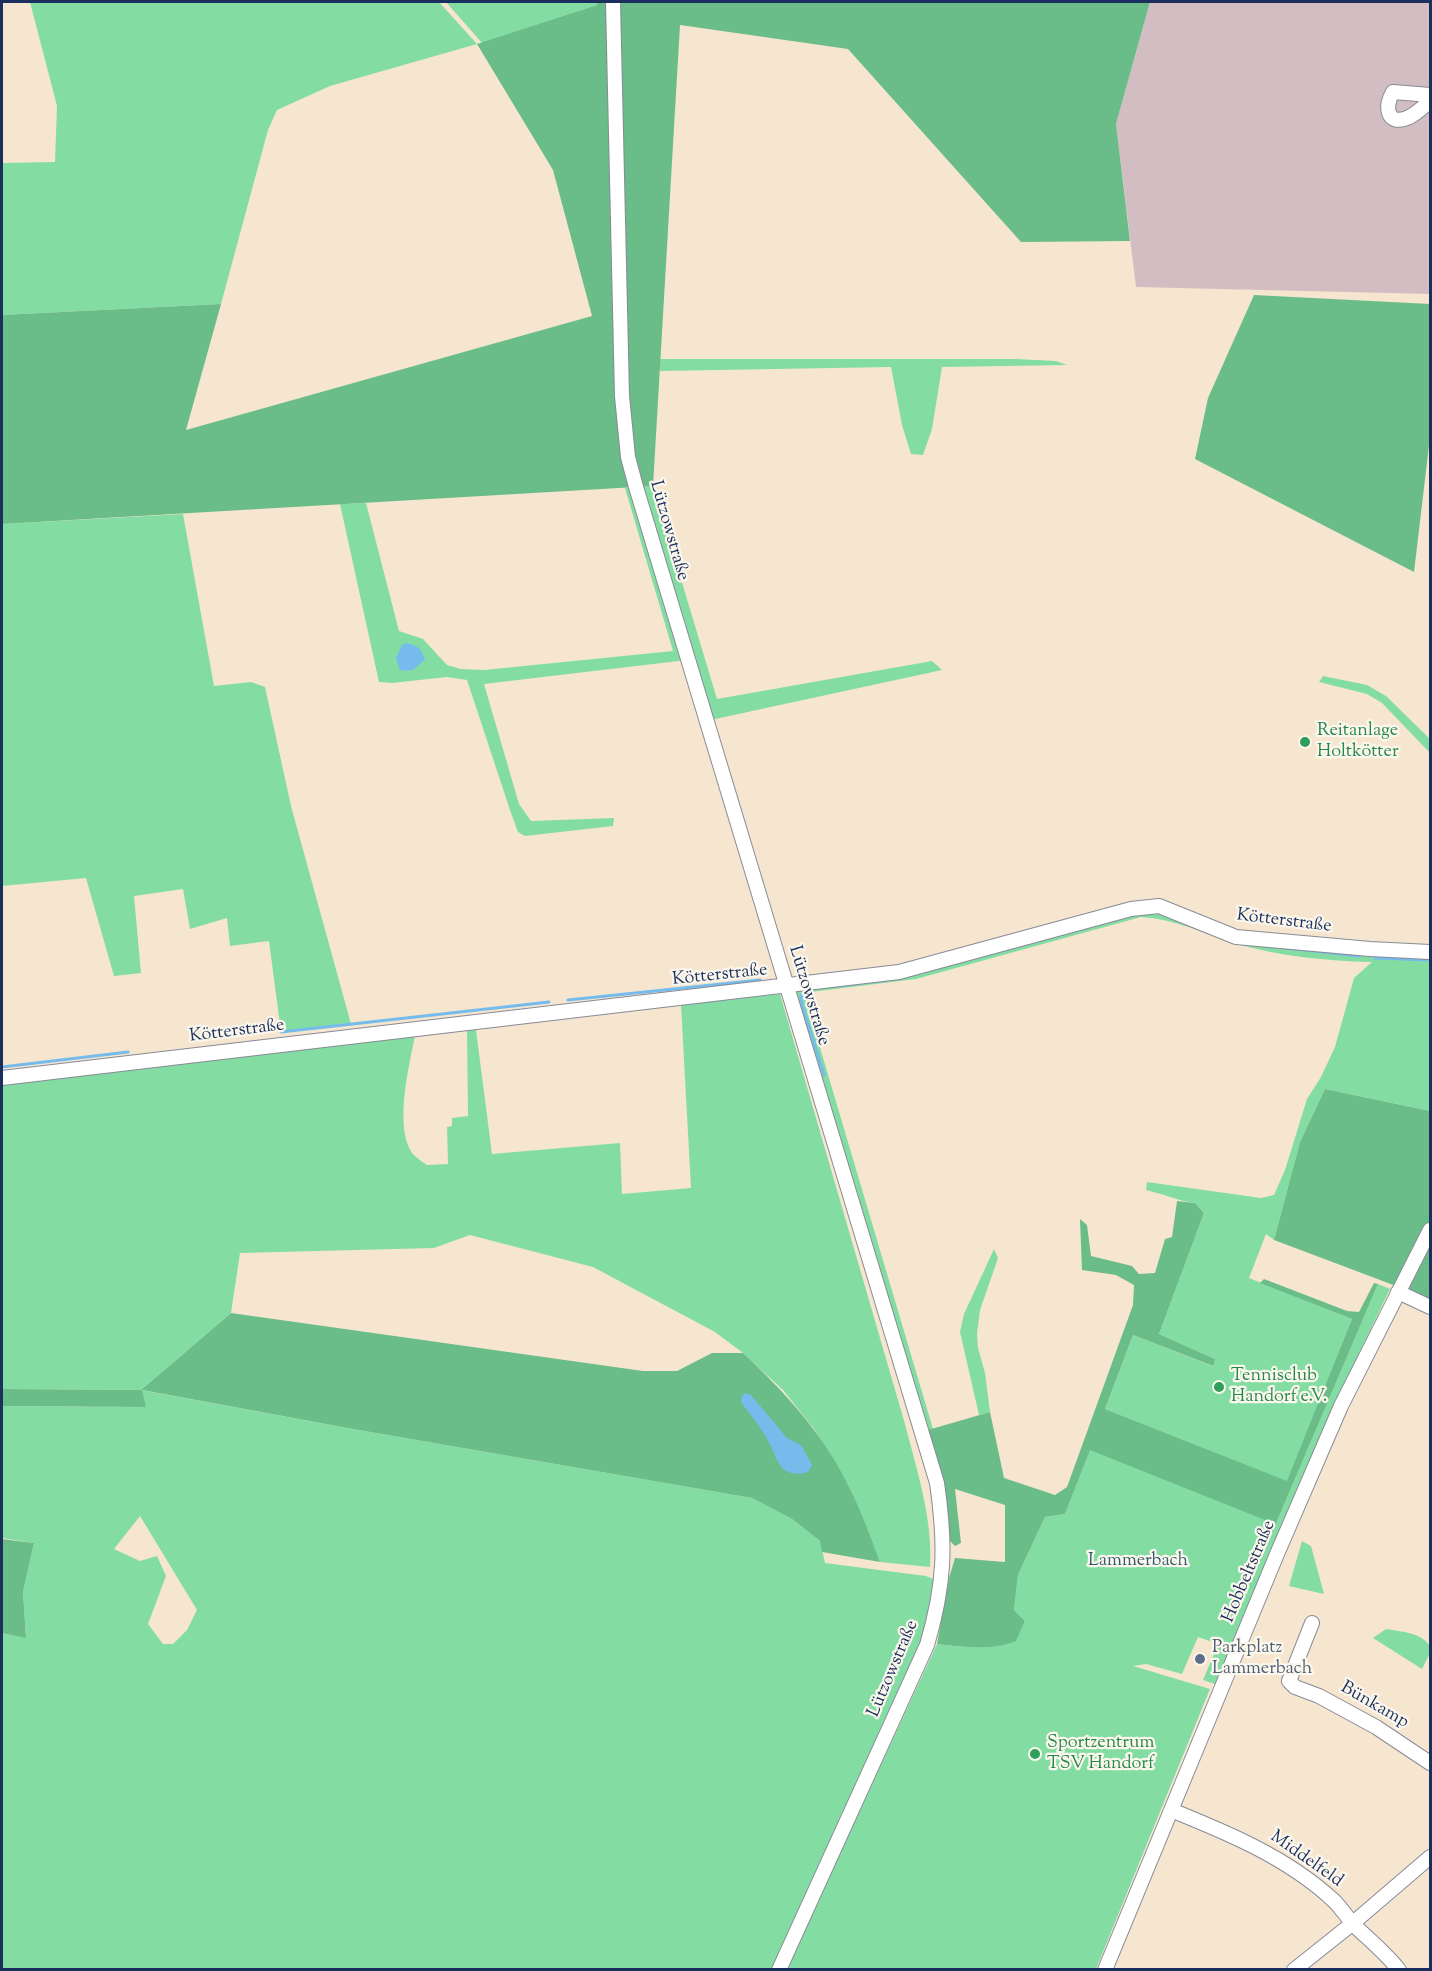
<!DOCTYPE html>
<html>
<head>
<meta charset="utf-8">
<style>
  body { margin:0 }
  #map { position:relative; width:1432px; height:1971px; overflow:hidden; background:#f6e6d0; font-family:"Sorts Mill Goudy",serif }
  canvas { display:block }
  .frame { position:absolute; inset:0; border:3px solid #1b2f5e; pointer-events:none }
</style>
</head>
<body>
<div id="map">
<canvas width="1432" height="1971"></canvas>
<div class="frame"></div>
</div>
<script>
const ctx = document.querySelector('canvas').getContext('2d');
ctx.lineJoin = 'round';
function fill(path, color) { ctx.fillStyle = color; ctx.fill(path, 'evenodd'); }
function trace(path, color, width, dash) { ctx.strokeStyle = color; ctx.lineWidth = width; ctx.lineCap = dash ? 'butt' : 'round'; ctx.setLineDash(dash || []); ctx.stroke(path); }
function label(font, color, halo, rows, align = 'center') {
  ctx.font = font + ' "Sorts Mill Goudy",serif'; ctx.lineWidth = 4.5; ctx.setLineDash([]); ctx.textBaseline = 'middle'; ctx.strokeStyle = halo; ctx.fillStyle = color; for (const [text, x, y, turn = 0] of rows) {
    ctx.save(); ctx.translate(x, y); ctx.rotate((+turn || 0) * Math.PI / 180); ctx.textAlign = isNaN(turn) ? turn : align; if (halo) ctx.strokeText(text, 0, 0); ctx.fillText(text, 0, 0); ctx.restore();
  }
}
const industrial = new Path2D(`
  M1150,2h280v292l-294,-7 -20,-163z`);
const green = new Path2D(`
  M30,2h409l38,42 -147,42 -53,24 -9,20 -47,174 -219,11v-152l53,-1 2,-56z
  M446,2h151v3l-115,38z
  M660,359h356l40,2 11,4 -125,2 -10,62 -9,26 -12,-1 -9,-29 -11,-58 -231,4z
  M653,486l64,213 215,-38 10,9 -236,51 -19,-61 -203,24 35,120 12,17 83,-3 -1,8 -88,10 -7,-4 -7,-19 -44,-133 -20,-3 -55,6 -13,-1 -39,-178 26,-1 33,128 24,8 24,26 14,4 23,1 189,-19 -48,-163z
  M183,514l31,172 37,-4 14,5 26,119 60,218 -70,8 -12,-91 -39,5 -3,-28 -37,11 -7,-40 -49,7 7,77 -27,3 -28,-98 -84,8v-362z
  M1323,676l44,9 19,11 44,43v14l-48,-50 -15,-9 -48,-12z
  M1159,906l77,31 194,19v155l-105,-22 -25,53 -26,98 -8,-6 -17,44 103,41 -64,163 -183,-73 28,-74 79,31 3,-7 -56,-25 45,-121 -9,-10c-17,-2 -31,-9 -49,-13l1,-8 114,16 13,-3 11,-25 22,-71 14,-22 14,-30 19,-69 18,-16c-44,-1 -96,-6 -138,-19 -30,-10 -60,-24 -93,-26l-225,62 -105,13 -6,5 128,432 -5,1 -132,-431 1,-8 6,-6 96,-13z
  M780,994l125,430c12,47 28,95 25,143l-50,-5 -32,-77 -34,-56 -31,-39 -40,-37 -28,-21 -122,-65 -123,-32 -36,13 -194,5 -9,60 -90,77 212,39 399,69 40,21 28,22 5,22 101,13 10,4 -14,64 -149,325h-771v-336l24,4 -3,-45 11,-49 -32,-5v-132l144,1 -5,-17 -139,-1v-306l413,-47c-6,30 -21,90 -3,117 4,4 10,9 15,12l21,-1 -1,-37 5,-1v-8l16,-2 -1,-87 9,1 16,124 128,-11 2,51 69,-6 -10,-183zM140,1516l57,94 -10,20 -14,14h-10l-15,-20 18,-48 -9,-20 -17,5 -26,-12z
  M994,1249l4,9 -18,52 -3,24 1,14 7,25 5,39 -11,3 -19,-83 4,-18z
  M1378,1284l12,5 -61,127 -111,269 -15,-5 15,-36 -20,-7 -16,37 -36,-10 -13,2 77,23 -114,280 -310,1 151,-326c27,3 54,7 79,-4l9,-19 -11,-11 4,-35 27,-58 20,-3 25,-65 181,73 -13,35 5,-3z
  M1302,1541l9,5 13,48 -35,-8z
  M1386,1629c17,3 34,3 44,17l-1,9 -7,14 -49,-31z`);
const forest = new Path2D(`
  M597,2h553l-34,122 14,117 -109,1 -173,-193 -168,-24 -27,461 -651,38v-209l219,-11 -35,126 406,-114 -39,-146 -76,-126 120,-39z
  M1254,295l176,9v133l-16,135 -219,-113 13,-61z
  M1325,1089l105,22v192l-26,-14 -130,-49 26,-98z
  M1177,1201l18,2 9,10 -45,121 56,25 -2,7 -80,-31 -28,74 182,72 65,-162 -92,-36 4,-4 83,32 12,1 15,-29 4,1 -115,270 -6,3 13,-35 -180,-72 -25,64 -20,3 -27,58 -4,35 11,11 -9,20c-25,10 -52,6 -79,3l12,-66 6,-20 50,4v-57l-50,-16 6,54 -6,3 -7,-7 -4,-50 -16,-59 62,-18 14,66 51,17 12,-8 66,-182 1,-20 -18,-10 -34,-5 -2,-51 7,6 4,31 41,10 7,8 16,-1 10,-34 7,-2z
  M231,1313l412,58h34l35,-18h31c42,39 80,81 105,132 13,25 22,51 32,77l-58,-10 -2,-11 -28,-22 -40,-21 -399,-69 -211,-39 4,17 -144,-1v-17l139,1z
  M2,1539l32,4 -11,49 3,46 -24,-5z`);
const water = new Path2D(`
  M407,643c11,3 15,6 18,17 -11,7 -9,13 -25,10l-4,-12 6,-13z
  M745,1393l6,2 36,43 14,7 11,20 -4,7c-31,8 -30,-16 -42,-35 -7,-12 -17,-24 -25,-35l1,-6z`);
const stream = new Path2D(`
  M1269,946l90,10
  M1375,958l55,2
  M837,986l50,-6
  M809,989l-6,3 -2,5 1,8 22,70
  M568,1000l192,-20
  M281,1032l268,-30
  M2,1067l126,-15`);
const minor = new Path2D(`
  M613,2l9,394 6,61 8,30 301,996c9,62 8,101 -10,162l-148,325
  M1430,95l-37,-3c-9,14 -6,34 14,26 8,-3 16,-11 23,-17
  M2,1078l897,-106 232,-63 28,-3 77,31 134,12 60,3
  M1398,1292l32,15
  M1312,1623l-23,58 6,6 24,9 57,31 54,36
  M1171,1810c57,23 115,47 161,89 8,7 14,17 21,25 15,15 33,29 46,46
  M1105,1970l172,-416 64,-148 89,-176
  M1294,1970l59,-47 77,-66`);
const markers = [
  [1305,742,6,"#2e9e5b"],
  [1219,1387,6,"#2e9e5b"],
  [1200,1659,6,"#5c6f8a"],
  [1035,1754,6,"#2e9e5b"]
];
const streetNames = [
  ["Lützowstraße",668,531,74],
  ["Kötterstraße",1284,922,7],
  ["Kötterstraße",720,976,-6],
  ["Lützowstraße",808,996,73],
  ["Kötterstraße",237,1032,-7],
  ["Hobbeltstraße",1250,1572,-67],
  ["Lützowstraße",894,1669,-67],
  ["Bünkamp",1374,1706,30],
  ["Middelfeld",1306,1860,35]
];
const leisureNames = [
  ["Reitanlage",1317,732],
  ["Holtkötter",1317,753],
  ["Tennisclub",1231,1377],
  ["Handorf e.V.",1231,1398],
  ["Sportzentrum",1047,1744],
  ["TSV Handorf",1047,1765]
];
const parkNames = [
  ["Lammerbach",1138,1562]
];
const serviceNames = [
  ["Parkplatz",1212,1649],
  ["Lammerbach",1212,1670]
];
fill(industrial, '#d2bec2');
fill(green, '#83dda3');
fill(forest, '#6abc89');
fill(water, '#75bcec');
trace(stream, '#75bcec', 3);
trace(minor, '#888a97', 16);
trace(minor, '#fff', 14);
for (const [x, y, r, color] of markers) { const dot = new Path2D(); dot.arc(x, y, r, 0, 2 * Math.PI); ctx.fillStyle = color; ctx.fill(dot); trace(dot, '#fbf7ec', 2); }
label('18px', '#1b2f5e', '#fbf7ec', streetNames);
label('18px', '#27864d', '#fbf7ec', leisureNames, 'left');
label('18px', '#355a6f', '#fbf7ec', parkNames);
label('18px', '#4e5e75', '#fbf7ec', serviceNames, 'left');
</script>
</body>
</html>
